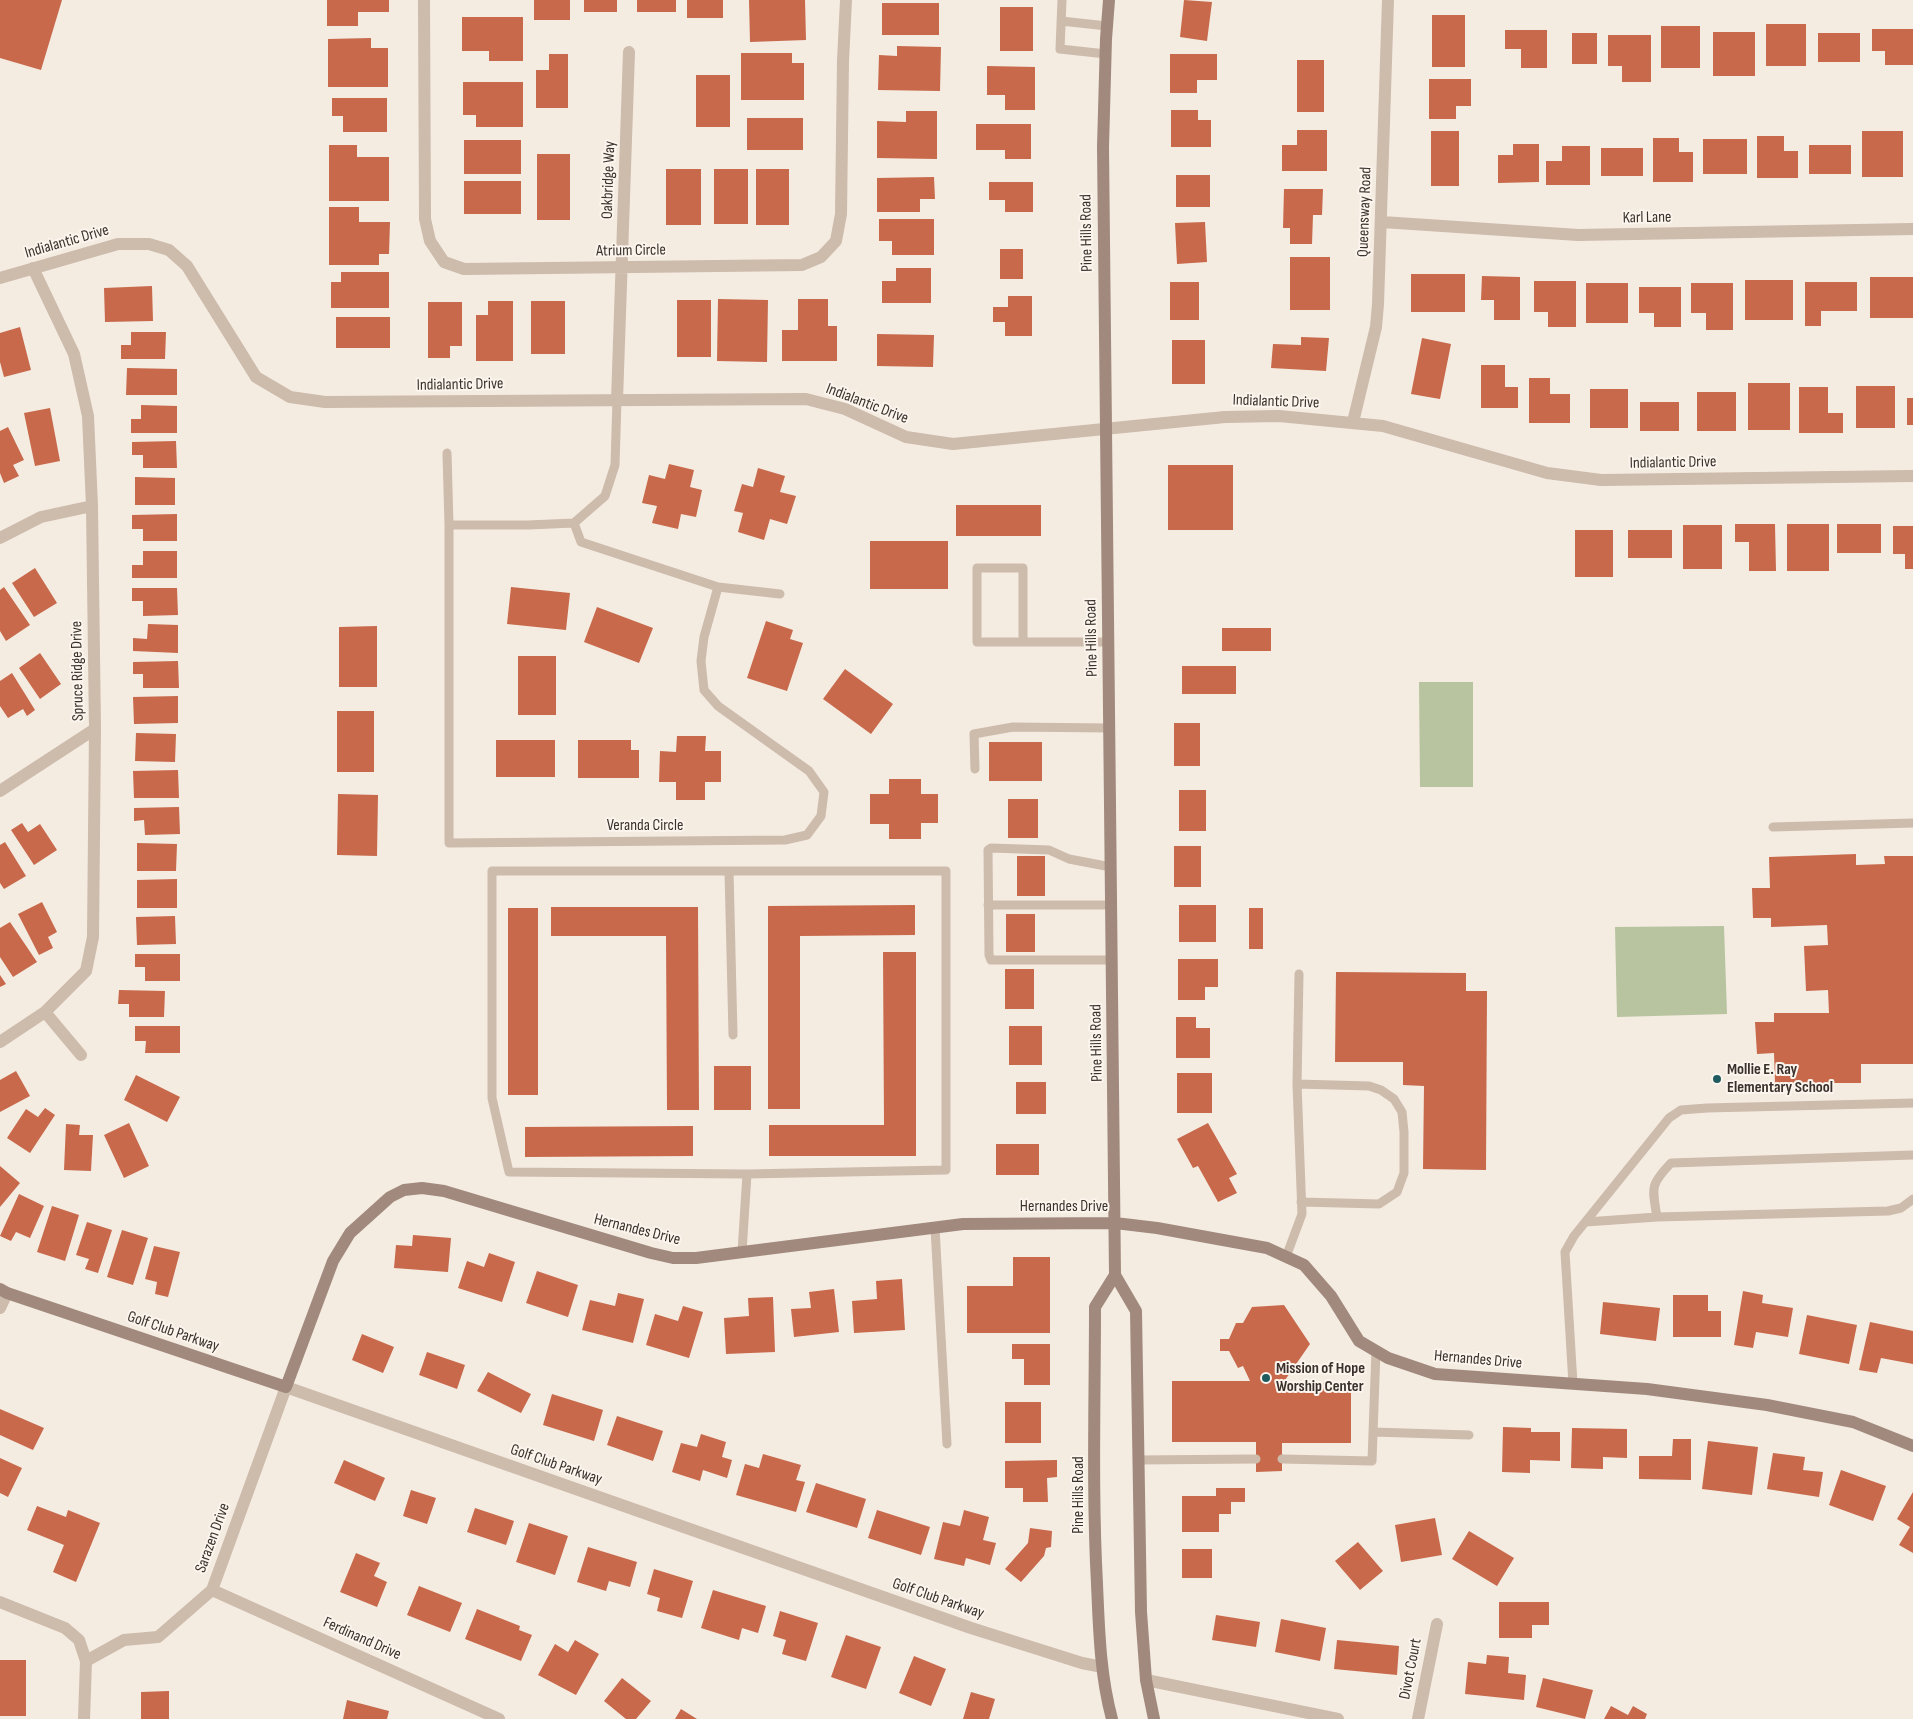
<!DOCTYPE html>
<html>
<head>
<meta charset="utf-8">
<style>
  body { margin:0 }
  canvas { display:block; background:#f4ebe1 }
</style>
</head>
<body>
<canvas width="1913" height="1719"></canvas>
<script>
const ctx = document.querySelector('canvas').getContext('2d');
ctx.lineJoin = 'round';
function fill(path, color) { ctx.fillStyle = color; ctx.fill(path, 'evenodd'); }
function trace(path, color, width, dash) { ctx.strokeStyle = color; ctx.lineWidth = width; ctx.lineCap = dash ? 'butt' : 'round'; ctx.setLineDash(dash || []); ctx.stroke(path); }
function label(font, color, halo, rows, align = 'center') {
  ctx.font = font + ' "Sofia Sans Condensed",sans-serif'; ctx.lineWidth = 4; ctx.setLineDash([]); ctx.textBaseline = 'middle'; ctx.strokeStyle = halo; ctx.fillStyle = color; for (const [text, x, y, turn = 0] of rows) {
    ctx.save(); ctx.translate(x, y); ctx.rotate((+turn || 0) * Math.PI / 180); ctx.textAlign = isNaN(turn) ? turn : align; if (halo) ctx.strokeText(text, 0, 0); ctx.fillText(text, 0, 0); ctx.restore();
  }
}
const green = new Path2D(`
  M1419,682h54v105h-53z
  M1724,926l3,88 -110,3 -2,-90z`);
const building = new Path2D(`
  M0,0h62l-21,70 -41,-12z
  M327,0h62v12h-31v14h-31z
  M534,0h36v20h-36z
  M584,0h33v12h-33z
  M637,0h39v12h-39z
  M687,0h36v18h-36z
  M749,0h56l1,40 -56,2z
  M1184,0l28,2 -5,39 -27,-4z
  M882,3h57v32h-57z
  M1000,7h33v44h-33z
  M1432,15h33v52h-33z
  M462,17h61v44h-34v-10h-27z
  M1766,24h40v42h-40z
  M1661,26h39v42h-39z
  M1872,29h41v36h-28v-14h-13z
  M1505,30h42v38h-26v-19h-16z
  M1713,32h42v44h-42z
  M1572,33h25v31h-25z
  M1818,33h42v29h-42z
  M1608,35h43v47h-29v-16h-14z
  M371,38v10h17v39h-60v-48z
  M897,46l44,1 -1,44 -62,-1 1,-35 18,1z
  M741,53h51v10h12v37h-63z
  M549,54h19v54h-32v-38h13z
  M1170,54h47v26h-20v13h-27z
  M1297,60h27v52h-27z
  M987,66l48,1v43h-30v-15h-18z
  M696,75h34v52h-34z
  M1429,79h42v27h-15v13h-27z
  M463,82h60v45h-47v-12h-13z
  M332,98h55v34h-44v-16h-11z
  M1171,110h27v10h13v27h-40z
  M906,111h31v48l-60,-1v-37l29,1z
  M747,118h56v32h-56z
  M976,124h55v35h-26v-9h-29z
  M1297,130h30v41h-45v-26h15z
  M1431,131h28v55h-28z
  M1862,131h41v46h-41z
  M1757,136h27v15h14v27h-41z
  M1653,138h26v14h14v30h-40z
  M1703,139h44v35h-44z
  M464,140h57v34h-57z
  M1513,144h26v38l-41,1v-28h15z
  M329,145h28v12h32v44h-60z
  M1809,145h42v29h-42z
  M1562,146h28v39h-44v-24h16z
  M1601,148h42v28h-42z
  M537,154h33v66h-33z
  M666,169h35v56h-35z
  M714,169h34v55h-34z
  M756,169h33v56h-33z
  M1176,175h34v32h-34z
  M934,177l1,22h-15v13h-43v-34z
  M464,181h57v33h-57z
  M989,182h44v30h-28v-12h-16z
  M1284,189h39l-1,26h-9l-1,29h-22v-16h-7z
  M329,207h30v15h31l-1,32h-10v11h-50z
  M879,219h55v36h-42v-14h-13z
  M1205,222l2,40 -30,2 -2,-41z
  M1000,249h23v30h-23z
  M1290,257h40v53h-40z
  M896,268h35v35h-49v-22h14z
  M341,272h48v36h-58v-26h10z
  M1411,274h54v38h-54z
  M1482,276l38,1v43h-26v-20h-13z
  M1870,277h43v41h-43z
  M1745,280h48v40h-48z
  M1534,281h42v46h-28v-15h-14z
  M1170,282h29v38h-29z
  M1805,282h52v29h-36v15h-16z
  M1586,283h42v40h-42z
  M1691,283h42v47h-27v-17h-15z
  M152,286l1,35 -48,1 -1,-34z
  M1639,287h42v40h-27v-14h-15z
  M1008,296h24v40h-27v-14h-12v-15h15z
  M718,299l50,1 -1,62 -50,-1z
  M798,299h30v27h9v35h-55v-31h16z
  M677,300h34v57h-34z
  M488,301h25v60h-37v-46h12z
  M531,301h34v53h-34z
  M428,302h34v44h-12v12h-22z
  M336,317h54v31h-54z
  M20,327l11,43 -27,7 -4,-15v-29z
  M131,332h35l-1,27h-44v-14h10z
  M877,334l57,1 -1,32 -56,-1z
  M1301,337l28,1 -3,33 -55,-3 2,-24 28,1z
  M1422,338l29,6 -11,55 -29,-5z
  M1172,340h33v44h-33z
  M1481,365h24v22h13v21h-37z
  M127,368l50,1v26h-51z
  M1529,378h21v16h20v29h-41z
  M1748,383h42v47h-42z
  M1856,386h39v42h-39z
  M1799,387h29v26h15v20h-44z
  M1590,389h38v39h-38z
  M1697,392h39v39h-39z
  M1907,398h6v27h-6z
  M1640,402h39v29h-39z
  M141,405l36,1v27h-46v-14h10z
  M50,408l10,53 -25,5 -11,-53z
  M8,427l16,33 -11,5 6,11 -15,7 -4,-10v-42z
  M176,441l1,27h-34v-13h-11v-13z
  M669,464l25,6 -4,17 12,3 -6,27 -15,-3 -3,15 -26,-6 5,-17 -15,-3 7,-28 16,4z
  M1168,465h65v65h-65z
  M758,468l27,8 -5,16 16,4 -9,28 -17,-5 -6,21 -26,-8 5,-19 -9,-2 8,-27 11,3z
  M135,477l40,1v27h-40z
  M956,505h85v31h-85z
  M177,514v27h-34v-12h-11v-14z
  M1735,524h40l1,47h-27v-29h-14z
  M1787,524h42v47h-42z
  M1837,524h44v29h-44z
  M1683,525h39v44h-39z
  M1893,526h20v43h-8v-15h-12z
  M1575,530h38v47h-38z
  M1628,530h44v28h-44z
  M870,541h78v48h-78z
  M143,551h34v27h-45v-13h11z
  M35,568l22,35 -23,14 -22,-34z
  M4,587l26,38 -24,16 -6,-10v-41z
  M511,587l59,6 -4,37 -59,-6z
  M132,588h45l1,27 -35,1v-15h-11z
  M597,607l56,21 -14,35 -55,-21z
  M766,621l27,9 -3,9 13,4 -16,48 -40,-13z
  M148,624l30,1v28l-45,-2v-13l14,1z
  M377,626v61h-38v-60z
  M1222,628h49v23h-49z
  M40,653l21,31 -21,15 -21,-31z
  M518,656h38v59h-38z
  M178,661l1,27h-36v-14h-10v-12z
  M1182,666h54v28h-54z
  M845,669l48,35 -22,30 -48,-35z
  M12,673l23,37 -8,6 -4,-7 -15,9 -8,-12v-25z
  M178,696v27l-44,1 -1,-27z
  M337,711h37v61h-37z
  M1174,723h26v43h-26z
  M136,733l40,1 -1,28 -40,-1z
  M677,736h29l-1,15h16v31h-16v18h-29v-18h-17l1,-31 16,1z
  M496,740h59v37h-59z
  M578,740h53v10h8v28h-61z
  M989,742h53v39h-53z
  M178,770l1,28h-45l-1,-27z
  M889,779h32v15h17v29h-17v16h-32v-15h-19v-30h19z
  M1179,790h27v41h-27z
  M338,794l40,1 -1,61 -40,-1z
  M1008,799h30v39h-30z
  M179,807l1,27 -35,1 -1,-15 -10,1v-13z
  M22,823l6,9 12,-8 17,26 -23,15 -23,-35z
  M5,842l21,34 -22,13 -4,-6v-38z
  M137,843l40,1 -1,27h-39z
  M1174,846h27v41h-27z
  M1856,854v11l29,-1 -1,-8h29v208h-52v19h-86l-1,-30 -17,1 -2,-32h19v-9h55l-1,-23 -22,1 -2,-45 24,-1 -1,-20 -56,2v-9h-18l-1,-30h18l-1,-31z
  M1017,856h28v40h-28z
  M177,879v29h-40v-28z
  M42,902l15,30 -9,5 5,11 -14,7 -21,-41z
  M915,905v30l-115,1v173h-32v-203z
  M1179,905h37v37h-37z
  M551,907h147l1,203h-32l-1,-174h-115z
  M508,908h30v187h-30z
  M1249,908h14v41h-14z
  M1006,914h29v38h-29z
  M175,916l1,28 -39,1 -1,-28z
  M10,922l27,40 -24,15 -13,-20v-29z
  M883,952h33v204h-147v-31h115z
  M135,954h45v27h-35v-14h-10z
  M1178,959h40v28h-13v13h-27z
  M1005,969h29v40h-29z
  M1336,972l130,1v18h21l-1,179 -63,-1 1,-83 -21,-1v-23h-68z
  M0,975l6,9 -6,3z
  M119,990l46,1 -1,26h-35v-13h-11z
  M1176,1017h20v11h14v30h-34z
  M135,1026h45v27h-35l1,-12h-11z
  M1009,1026h33v39h-33z
  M714,1066h37v44h-37z
  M16,1071l14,25 -30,16v-32z
  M1177,1073h35v40h-35z
  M136,1075l44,22 -13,25 -43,-22z
  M1016,1082h30v32h-30z
  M45,1108l10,7 -25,38 -23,-15 19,-29 12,8z
  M129,1123l20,43 -25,12 -20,-43z
  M1208,1123l29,51 -8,4 8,15 -19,9 -20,-36 -5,2 -16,-29z
  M66,1124l14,1 -1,10h14l-2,36 -27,-1z
  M693,1126v30l-168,1v-30z
  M996,1144h43v31h-43z
  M0,1166l20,17 -20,24z
  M19,1194l25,12 -14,32 -14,-6 -5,9 -11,-5z
  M52,1206l27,9 -14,46 -28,-9z
  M87,1222l25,8 -14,43 -13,-4 4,-10 -13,-4z
  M122,1230l26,8 -15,47 -26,-8z
  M413,1235l38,3 -3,34 -54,-4 2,-23 16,1z
  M154,1246l26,6 -12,45 -13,-3 2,-12 -12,-3z
  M489,1253l26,9 -13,40 -44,-14 9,-27 17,6z
  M1013,1257h37v76h-83v-47h46z
  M537,1271l41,14 -10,32 -42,-14z
  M902,1279l3,51 -51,3 -2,-32 25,-2 -1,-18z
  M834,1289l5,43 -45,5 -3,-28 20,-1 -2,-16z
  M1743,1291l20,4 -1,8 31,5 -5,29 -32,-5 -3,16 -19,-3z
  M618,1293l26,6 -11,44 -51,-13 8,-30 25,6z
  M1673,1295h35v16h13v26h-48z
  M773,1297l2,55 -49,2 -2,-36 25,-2 -1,-18z
  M1603,1302l57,6 -4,33 -56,-7z
  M1284,1305l26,39 -27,39h68v60h-69v28l-26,1v-30h-84v-61h78l-7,-15 -5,2 -9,-17h-9v-12h9l7,-16h7l9,-16z
  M683,1306l20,6 -14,46 -43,-13 9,-31 23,7z
  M1807,1315l50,10 -8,39 -50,-10z
  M1870,1322l43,9v33l-32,-6 -4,15 -18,-3z
  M362,1334l32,13 -11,26 -31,-13z
  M1012,1344h38v41h-26v-26h-12z
  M427,1352l38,13 -8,24 -38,-14z
  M488,1372l43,22 -10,19 -44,-22z
  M552,1394l51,16 -9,31 -51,-16z
  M1005,1402h36v41h-36z
  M0,1409l44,19 -11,22 -33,-15z
  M617,1416l46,15 -10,30 -46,-16z
  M1503,1427l28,1v4h29v29l-30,-1v13l-28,-1z
  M1572,1428l55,1v29l-24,-1v12l-32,-1z
  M701,1434l25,8 -4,15 10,3 -5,18 -24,-8 -3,11 -28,-9 9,-29 16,4z
  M1673,1439h18v41l-52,-1v-23h33z
  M1708,1441l50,6 -6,48 -50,-6z
  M1773,1453l32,4 -2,13 20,2 -4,25 -52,-8z
  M763,1454l38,11 -5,15 9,2 -9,30 -60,-17 9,-31 14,4z
  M0,1458l22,10 -14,29 -8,-4z
  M344,1460l41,18 -10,23 -41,-18z
  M1057,1460v17l-10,1 1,24h-25v-14h-18v-27z
  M1841,1470l45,16 -13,35 -44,-16z
  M816,1483l50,16 -9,29 -51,-16z
  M1216,1488h29v14h-14v12h-12v18h-37v-36h34z
  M411,1490l25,8 -9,26 -24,-8z
  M1913,1492v61l-14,-8 11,-18 -13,-8z
  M37,1506l29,11 2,-7 32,13 -24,59 -23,-10 11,-27 -37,-15z
  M475,1508l39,13 -8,24 -39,-13z
  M877,1510l53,17 -9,28 -53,-17z
  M964,1510l25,7 -6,23 13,3 -6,22 -24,-7 -2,8 -30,-7 9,-37 17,4z
  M1435,1518l7,37 -41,7 -6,-37z
  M529,1523l39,13 -13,39 -39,-13z
  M1030,1528l22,3 -1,16 -5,1 -2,8 -23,26 -16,-13 23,-26z
  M1469,1531l45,27 -17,28 -45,-27z
  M1358,1542l25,29 -23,19 -25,-29z
  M588,1547l49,15 -7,25 -21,-6 -3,10 -29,-9z
  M1182,1549h30v29h-30z
  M356,1553l24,10 -6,13 13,6 -10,25 -37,-15z
  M654,1569l39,12 -11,37 -25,-7 3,-13 -13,-4z
  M419,1586l43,17 -12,29 -43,-17z
  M713,1590l53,16 -8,27 -16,-5 -3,12 -38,-12z
  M1499,1602h50v23h-17v13h-33z
  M477,1609l43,17 -1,4 13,5 -11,26 -56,-22z
  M780,1611l38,12 -12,38 -24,-7 4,-14 -13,-4z
  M1216,1615l44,7 -4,25 -44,-7z
  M1281,1619l45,9 -6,33 -45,-9z
  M846,1635l35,12 -15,42 -35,-12z
  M575,1640l24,14 -23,41 -38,-20 17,-31 13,8z
  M1337,1640l62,6 -2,29 -63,-6z
  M1487,1655l22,2 -1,16 18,2 -2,25 -59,-6 3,-32 18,2z
  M914,1656l32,13 -15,37 -32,-13z
  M0,1660h26v56h-26z
  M622,1678l29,23 -15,18h-10l-22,-18z
  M1543,1678l50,12 -8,29 -49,-12z
  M169,1691v28h-28v-27z
  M971,1692l24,7 -6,20h-26z
  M347,1700l42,11 -2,8h-44z
  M1611,1706l17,9 5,-9 14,8 -2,5h-41z
  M681,1709l16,10h-22z`);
const lane = new Path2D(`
  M1062,0l-2,49 46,5
  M1061,21l46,5
  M447,453l2,72
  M574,523l7,19 137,45 -14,50 -3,24 3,29 14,16 91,65 15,21 -3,24 -14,19 -22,5 -336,3v-318h79l46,-2 31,-27 10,-31 2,-65
  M718,587l62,7
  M1023,642v-74h-46v74h131
  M975,769l-1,-35 39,-7 96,1
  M1773,827l140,-4
  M1111,867l-42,-8 -20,-9 -58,-2 -3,2 1,105 2,5h121
  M492,871h454v299l-199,4 -238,-2 -17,-74z
  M729,871l4,164
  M988,905h123
  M1297,1084l2,-110
  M1913,1155l-242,8c-21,22 -19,24 -14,54l231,-6 13,-3 12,-9
  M1586,1222l71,-5
  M935,1228l12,216
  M742,1252l5,-78
  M1286,1257l16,-43 -5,-130 72,2 12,4 13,9 8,13 2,20v41l-7,19 -18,12 -78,-2
  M1573,1384l-8,-132 9,-16 95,-118 12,-8 26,-2 206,-5
  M1373,1432l96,3
  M1282,1459l90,2 4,-110
  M1138,1460l118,-1`);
const street = new Path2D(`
  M424,0l1,219 5,22 14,21 20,7 338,-4 19,-8 15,-16 5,-27 2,-153 3,-61
  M1382,222l196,13 335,-6
  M0,278l118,-34h31l20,6 18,16 69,111 34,20 35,5 481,-3 39,10 61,28 47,7 272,-27 54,-1 104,10 164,47 54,7 312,-4
  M617,400l12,-348
  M1353,422l23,-95 2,-23 10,-304
  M0,538l41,-21 51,-11
  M0,791l95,-62
  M45,1012l36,43
  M0,1042l45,-30 41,-41 7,-34 2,-208 -3,-223 -4,-90 -14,-62 -41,-86
  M0,1308l7,-15
  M212,1590l287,129
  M0,1602l65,26 14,12 7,21
  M1146,1680l192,39
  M84,1719l2,-58 38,-21 34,-3 54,-47 74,-203 685,241 111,35 20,4
  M1418,1719l19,-95`);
const secondary = new Path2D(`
  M1109,0l-3,39 -3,108 12,1128 21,36 5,301 5,68 8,39
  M0,1289l7,4 279,94 47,-126 17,-28 40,-36 14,-7 18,-2 22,3 207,62 22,5h23l267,-34 152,-1 42,5 110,20 37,17 27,31 28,45 29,17 47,16 212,15 120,16 86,17 60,24
  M1112,1719c-12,-44 -13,-90 -15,-135 -5,-92 -2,-185 -2,-277l20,-32`);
const markers = [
  [1717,1079,5,"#1f5a5e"],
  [1266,1378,5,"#1f5a5e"]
];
const streetNames = [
  ["Oakbridge Way",609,180,-88],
  ["Queensway Road",1365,212,-88],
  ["Karl Lane",1647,218,-1],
  ["Pine Hills Road",1087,233,-91],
  ["Indialantic Drive",67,242,-16],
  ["Atrium Circle",631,251,-1],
  ["Indialantic Drive",460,385,-1],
  ["Indialantic Drive",1276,402,2],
  ["Indialantic Drive",867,404,21],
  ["Indialantic Drive",1673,463,-1],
  ["Pine Hills Road",1092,638,-91],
  ["Spruce Ridge Drive",78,671,-91],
  ["Veranda Circle",645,826],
  ["Pine Hills Road",1097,1043,-91],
  ["Hernandes Drive",1064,1207],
  ["Hernandes Drive",637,1230,14],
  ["Golf Club Parkway",173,1332,19],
  ["Hernandes Drive",1478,1360,5],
  ["Golf Club Parkway",556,1465,19],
  ["Pine Hills Road",1079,1495,-90],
  ["Sarazen Drive",213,1538,-70],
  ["Golf Club Parkway",938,1599,19],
  ["Ferdinand Drive",362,1639,24],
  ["Divot Court",1411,1669,-79]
];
const poiNames = [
  ["Mollie E. Ray",1727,1070],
  ["Elementary School",1727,1088],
  ["Mission of Hope",1276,1369],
  ["Worship Center",1276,1387]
];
fill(green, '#b8c4a0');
fill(building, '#c8694b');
trace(lane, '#cdbbac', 9);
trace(street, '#cdbbac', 12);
trace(secondary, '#a18a7d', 12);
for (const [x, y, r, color] of markers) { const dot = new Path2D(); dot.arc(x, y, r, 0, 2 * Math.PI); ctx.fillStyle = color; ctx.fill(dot); trace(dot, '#fbf5ee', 2); }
label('16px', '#3b302b', '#fbf5ee', streetNames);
label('bold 16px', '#3b302b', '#fbf5ee', poiNames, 'left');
</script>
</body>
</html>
